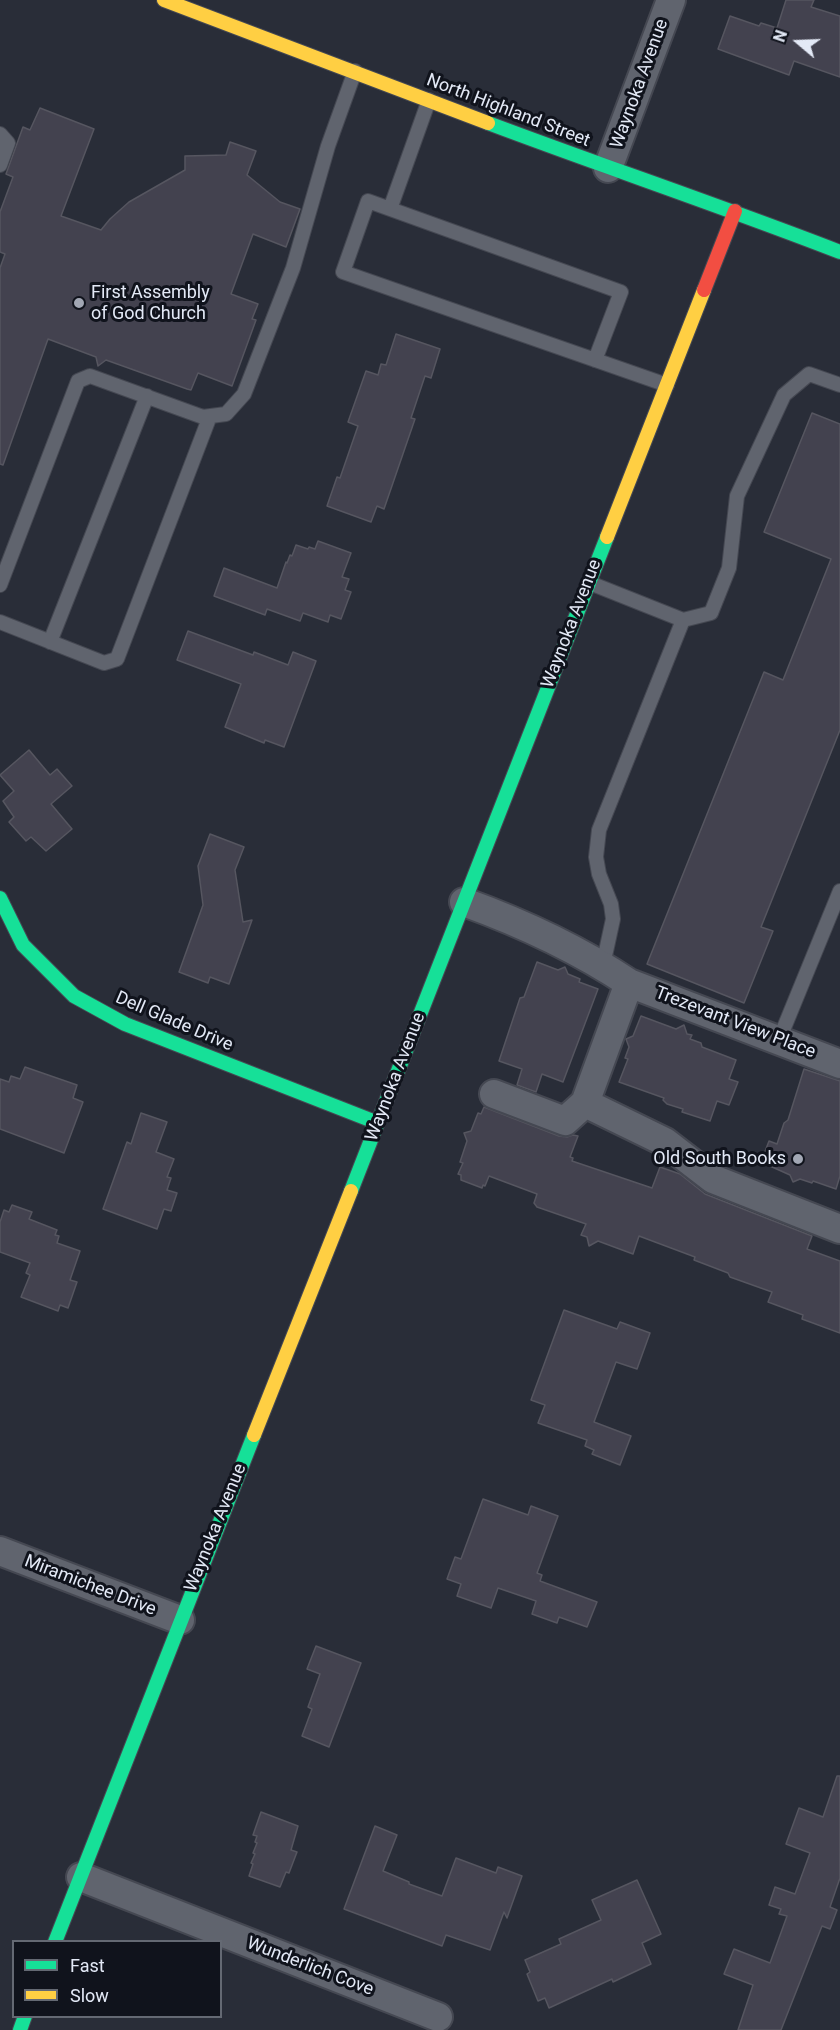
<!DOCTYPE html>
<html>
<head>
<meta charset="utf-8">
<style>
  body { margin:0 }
  #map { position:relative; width:840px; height:2030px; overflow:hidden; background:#292d38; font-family:Roboto,sans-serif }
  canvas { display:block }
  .legend { position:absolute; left:12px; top:1940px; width:210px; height:78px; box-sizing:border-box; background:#10131c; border:2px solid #646973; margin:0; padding:8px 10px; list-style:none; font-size:18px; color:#e3e9f6 }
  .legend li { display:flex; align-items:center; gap:12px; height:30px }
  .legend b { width:30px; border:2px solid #646973 }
  .north { position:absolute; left:768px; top:12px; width:60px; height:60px; -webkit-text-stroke:4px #10131c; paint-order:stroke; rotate:289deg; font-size:16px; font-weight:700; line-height:24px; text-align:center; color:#e3e9f6 }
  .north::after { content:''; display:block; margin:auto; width:21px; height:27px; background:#e3e9f6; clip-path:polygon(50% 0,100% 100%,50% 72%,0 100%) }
</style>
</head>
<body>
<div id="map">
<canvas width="840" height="2030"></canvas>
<ul class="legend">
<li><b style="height:8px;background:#16e098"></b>Fast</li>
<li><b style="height:8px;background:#ffcf43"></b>Slow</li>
</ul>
<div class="north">N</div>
</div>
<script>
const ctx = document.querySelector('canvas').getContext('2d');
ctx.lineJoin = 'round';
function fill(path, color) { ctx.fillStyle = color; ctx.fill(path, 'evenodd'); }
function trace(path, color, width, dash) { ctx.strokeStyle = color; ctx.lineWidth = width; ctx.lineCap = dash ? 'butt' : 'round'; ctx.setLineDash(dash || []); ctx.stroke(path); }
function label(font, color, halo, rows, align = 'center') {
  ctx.font = font + ' Roboto,sans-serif'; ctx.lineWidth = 6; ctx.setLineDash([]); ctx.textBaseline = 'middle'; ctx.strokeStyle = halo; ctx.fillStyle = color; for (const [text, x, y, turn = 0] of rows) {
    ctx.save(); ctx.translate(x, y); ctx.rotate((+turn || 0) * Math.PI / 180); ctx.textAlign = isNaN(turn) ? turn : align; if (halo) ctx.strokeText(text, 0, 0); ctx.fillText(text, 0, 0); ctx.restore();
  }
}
const building = new Path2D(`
  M786,0h28l-3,7 29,9v61l-46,-16 -5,14 -71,-26 12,-33 29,10 2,-3 16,5z
  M40,108l54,21 -33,87 40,14 9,-11 19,-17 56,-32v-14l41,-1 4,-13 26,9 -9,24 33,27 20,7 -14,38 -33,-13 -22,60 27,10 -6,15 4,1 -24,66 -34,-13 -7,17 -4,-1 -81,-29 -8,6 -2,-9 -48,-18 -45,126 -3,-1v-196l5,-14 -5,-2v-40l13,-35 -7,-3 17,-47 7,3z
  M396,334l44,15 -9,29 -6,-2 -14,42 4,1 -31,90 -7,-3 -6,16 -44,-16 10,-29 3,1 18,-52 -10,-4 18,-51 12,4 3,-11 5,1z
  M812,413l28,11v306l-79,197 12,4 -29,72 -97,-39 117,-292 19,8 48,-121 -67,-27z
  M318,541l33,12 -9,24 7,2 -4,11 6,2 -10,27 -11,-4 -2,7 -25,-9 -3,8 -33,-12 -2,6 -51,-19 10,-28 53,20 9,-26 1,1 3,-8 2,1 4,-11 12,4 1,-2 6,2z
  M188,631l65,24 1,-3 34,13 5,-13 23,9 -32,86 -19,-7 -1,3 -39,-16 16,-43 -64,-24z
  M29,750l21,25 7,-6 15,17 -21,18 21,25 -26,22 -15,-14 -5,4 -17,-19 5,-5 -11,-16 11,-10 -14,-16z
  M210,834l34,13 -9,23 8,52 9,-2 -23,64 -19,-7 -2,6 -29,-11 24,-67 -5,-39z
  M537,962l21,8 7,-3 3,7 12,5 -1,3 19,7 -35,93 -21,-8 -6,18 -19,-7 5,-16 -23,-8 21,-63 4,-1z
  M641,1016l35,13 8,-4 3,9 5,1 -2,4 11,4 1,4 34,13 -7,19 9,3 -9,23 -12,-4 -7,20 -28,-9 1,-3 -16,-5 -4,-4 1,-2 -45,-16 9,-23 -3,-1 4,-11 -3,-8 7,-3z
  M25,1067l52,18 -4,13 10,4 -19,51 -64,-24v-50l9,3 2,-6 9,3z
  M804,1069l36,12v95l-4,13 -23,-8 -1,2 -12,-4 -7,3 -3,-7 -29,-13 8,-21 8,3 7,-21 4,-3z
  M484,1107l75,29 8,1 6,-2 5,1 -8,21 3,1 -1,3 80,27 8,-21 20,7 25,20 107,42 -5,13 33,12v72l-38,-14 1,-4 -35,-13 4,-10 -42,-15 -2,-4 -34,-13 1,-3 -56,-21 -6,18 -35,-13 -9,5 -2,-9 -6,-2 5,-11 -49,-17 -3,-4 3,-9 -48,-18 -4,10 -2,-1 -1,3 -21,-8v-5l-3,-1 5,-11 -3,-1 7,-21 -3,-8 7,-2 7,-18 3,1z
  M141,1113l26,9 -11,30 18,7 -7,18 4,1 -4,12 10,3 -6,18 -7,-2 -7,20 -54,-20 24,-67 4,2z
  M12,1205l20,7 -3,7 28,11 -2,5 4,1 -2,7 23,8 -10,29 7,2 -9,26 -8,-3 -2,6 -37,-14 9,-22 -4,-2 4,-10 -30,-11v-30l4,-12 5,2z
  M564,1310l53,19 3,-7 30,11 -13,36 -21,-7 -22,60 37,14 -11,29 -28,-11 2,-4 -9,-4 2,-6 -49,-17 7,-18 -14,-5z
  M483,1499l45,16 3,-9 27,10 -21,57 5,2 -2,6 57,21 -10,25 -28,-10 -2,6 -25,-9 4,-13 -38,-13 -7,20 -34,-12 4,-12 -14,-5 8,-22 6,2z
  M316,1646l45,17 -32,84 -27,-11 10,-27 -4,-2 12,-33 -13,-5z
  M837,1776h3v102l-10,29 7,3 -7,19 -8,-3 -41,104h-43l15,-45 -29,-11 10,-25 36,14 17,-47 -8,-2 2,-5 -12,-4 6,-18 20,7 15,-41 -24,-9 13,-36 24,9z
  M261,1812l37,14 -7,24 6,2 -8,21 -3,-1 -6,15 -31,-11 4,-12 -2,-1 4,-9 -2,-1 4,-10 -2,-1 2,-6 -4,-1z
  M375,1826l22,9 -14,36 26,11v2l33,12 14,-38 40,15 2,-6 24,9 -15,42 -3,-6 -14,38 -44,-15 -4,11 -98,-37z
  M637,1880l24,54 -19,9 9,21 -38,18 -1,-3 -63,29 -4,-10 -7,3 -11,-27 3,-2 -5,-12 36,-16 -2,-5 42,-19 -9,-20z`);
const lane = new Path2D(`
  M0,134l8,9 -8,22
  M390,209l39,-109
  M595,360l26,-68 -253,-91 -25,71 324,113
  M590,583l93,37 28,-7 18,-45 8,-72 47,-101 25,-21 31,11
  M0,585l78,-204 12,-5 113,41 23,-3 18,-20 49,-126 35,-122 27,-75
  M0,622l104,41 13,-4 93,-243
  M50,642l97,-246
  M603,965l10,-46 -2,-15 -12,-30 -3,-17 3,-27 84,-210
  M779,1040l61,-149`);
const street = new Path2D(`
  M608,168l63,-168
  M464,902c58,21 114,47 165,81l-44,120
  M629,983l211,81
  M494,1094l71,27 20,-18 80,39 48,37 127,50
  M0,1551l180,69
  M81,1877l357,140`);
const fast = new Path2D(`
  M488,123c117,44 236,84 352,129
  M0,898l23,47 51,51 51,28 253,99
  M351,1191l256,-654
  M55,1942l199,-507
  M20,2030l5,-14`);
const slow = new Path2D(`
  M164,0l324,123
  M607,537l97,-247
  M254,1435l97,-244`);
const jam = new Path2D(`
  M704,290l31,-79`);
const markers = [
  [79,303,6,"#a2a7b4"],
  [798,1159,6,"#a2a7b4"]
];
const streetNames = [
  ["Waynoka Avenue",640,84,-70],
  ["North Highland Street",508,111,21],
  ["Waynoka Avenue",572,624,-69],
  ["Dell Glade Drive",174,1022,23],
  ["Trezevant View Place",735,1023,21],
  ["Waynoka Avenue",396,1077,-69],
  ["Waynoka Avenue",216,1528,-68],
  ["Miramichee Drive",90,1586,21],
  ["Wunderlich Cove",310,1967,21]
];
const poiNames = [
  ["First Assembly",91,293],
  ["of God Church",91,314],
  ["Old South Books",786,1159,"right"]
];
fill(building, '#43424f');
trace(building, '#565660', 1.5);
trace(lane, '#454852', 16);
trace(street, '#454852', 32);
trace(fast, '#454852', 16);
trace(slow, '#454852', 16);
trace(jam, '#454852', 16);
trace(lane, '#60646e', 14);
trace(street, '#60646e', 28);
trace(fast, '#16e098', 14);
trace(slow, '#ffcf43', 14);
trace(jam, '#f24e42', 14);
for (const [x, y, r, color] of markers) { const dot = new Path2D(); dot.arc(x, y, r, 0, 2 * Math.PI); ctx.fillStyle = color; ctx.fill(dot); trace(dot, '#10131c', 2); }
label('18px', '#e3e9f6', '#10131c', streetNames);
label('18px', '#e3e9f6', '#10131c', poiNames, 'left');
</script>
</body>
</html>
